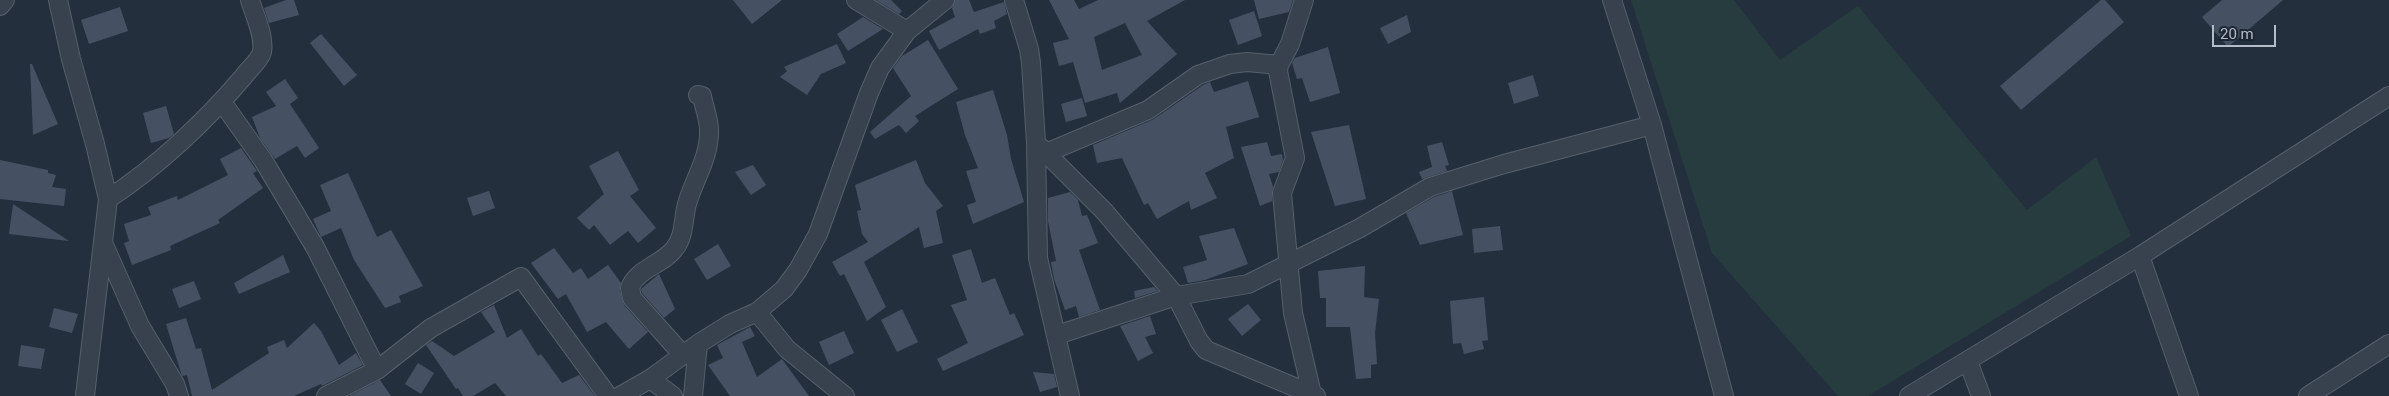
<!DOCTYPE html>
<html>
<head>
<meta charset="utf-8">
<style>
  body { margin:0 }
  #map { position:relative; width:2389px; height:396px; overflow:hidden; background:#242f3e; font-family:Roboto,sans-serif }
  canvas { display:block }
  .scale { position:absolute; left:2212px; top:25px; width:64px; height:22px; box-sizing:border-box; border:2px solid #b4bcc9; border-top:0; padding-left:6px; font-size:15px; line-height:18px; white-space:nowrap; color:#b4bcc9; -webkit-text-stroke:4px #1d2633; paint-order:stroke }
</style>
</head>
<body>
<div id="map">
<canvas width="2389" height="396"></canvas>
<div class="scale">20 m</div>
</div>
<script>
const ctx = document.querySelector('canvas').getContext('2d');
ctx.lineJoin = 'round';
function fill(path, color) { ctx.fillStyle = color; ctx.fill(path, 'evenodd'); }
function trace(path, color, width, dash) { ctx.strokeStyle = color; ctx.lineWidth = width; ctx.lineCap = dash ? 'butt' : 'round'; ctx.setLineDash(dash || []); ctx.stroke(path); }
const green = new Path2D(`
  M1631,0h103l46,60 78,-54 169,204 69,-53 35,79 -263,160h-30l-126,-143z`);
const building = new Path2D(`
  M286,0h8l5,15 -30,8 -5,-15z
  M733,0h49l-30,24z
  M876,0h15l11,11 -3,3z
  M955,0h14l5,12 30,-10 3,12 -13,7 2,7 -16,6 -2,-5 -39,21 -10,-19 26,-14 -3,-9z
  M1049,0h25l5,9 19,-9h87l-38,21 30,33 -57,49 -3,-10 -32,10 -12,-41 -14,4 -6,-23 16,-4zM1125,23l17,32 -40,15 -8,-33z
  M1254,0h39l-4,12 -30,7z
  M2101,0h4l19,22 -103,88 -21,-24z
  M2222,0h61l-55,47 -26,-30z
  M120,7l8,24 -39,13 -8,-24z
  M1254,11l8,25 -24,9 -9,-25z
  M1407,15l4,17 -23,12 -8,-16z
  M863,17l20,12 -35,22 -11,-17z
  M321,34l36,41 -13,11 -34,-43z
  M928,40l30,49 -43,27 4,5 -13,12 -7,-8 -24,14 -5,-7 41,-36 -18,-28 9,-12z
  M837,44l9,19 -25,11 -14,21 -27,-18 7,-6 -3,-4z
  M1328,47l12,46 -30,9 -8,-24 -5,1 -5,-16 3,-5z
  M30,64h2l26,60 -25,11z
  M1533,75l6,21 -25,8 -6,-21z
  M285,79l13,19 -8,6 29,44 -14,10 -8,-12 -22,13 -15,-21 -8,-21 24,-11 -10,-14z
  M1248,81l11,36 -33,10 8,31 -29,15 12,25 -26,12 -2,-9 -32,18 -9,-16 -4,2 -22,-47 -25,5 -4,-18 61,-26 49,-34 7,-3 4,10z
  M993,90l14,45 4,24 13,43 -51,22 -6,-19 9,-3 -10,-31 12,-3 -13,-33 -9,-33z
  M1082,98l5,18 -21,6 -5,-18z
  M166,106l8,28 -5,4 -18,5 -8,-30z
  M1349,125l17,74 -31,7 -24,-74z
  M1267,142l4,14 11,-2 1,6 -4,12 -10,2 4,13 -1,14 -12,5 -19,-59z
  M1442,142l7,23 -4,1 2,5 -25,8 -3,-7 13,-5 -5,-21z
  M241,148l16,23 -4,2 10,15 -45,32 2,3 -50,23 1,4 -39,15 -8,-22 5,-2 -5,-17 27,-9 -3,-8 29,-11 1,4 50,-25 -8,-16z
  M618,151l21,39 -9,6 26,32 -18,15 -10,-12 -18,14 -16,-20 -5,5 -12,-12 27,-24 -15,-28z
  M0,160l48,10v3l8,2 -4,12 14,2 -2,17 -64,-7z
  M916,160l9,23 18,23 -7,5 7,32 -19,5 -5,-21 -55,35 22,45 -19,14 -23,-47 -4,2 -8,-14 36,-20 -6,-8 -5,-23 4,-1 -6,-25z
  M753,165l13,20 -15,10 -16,-23z
  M348,173l29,64 14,-7 32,56 -24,10 2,6 -16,6 -31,-48 -13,-32 -20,9 -8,-18 18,-8 -11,-26z
  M489,191l6,17 -22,8 -6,-18z
  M1452,191l11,44 -43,10 -14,-32 28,-16z
  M1070,192l8,8 4,16 5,-1 11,28 -19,7 21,60 -21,7 -3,-11 -11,4 -11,-31 -3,-17 5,-1 -8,-40v-23z
  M13,204l56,37 -60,-7z
  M1500,226l3,24 -29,3 -2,-24z
  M1234,228l14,36 -43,16 -17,3 -5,-16 24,-7 -8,-24z
  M718,244l13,22 -24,14 -13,-21z
  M554,248l19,25 8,-5 7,11 20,-14 13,18 -1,7 4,15 24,27 -19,17 -23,-27 -19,10 -21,-38 -8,5 -27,-36z
  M971,249l11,34 13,-5 15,37 4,-2 10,22 -81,36 -6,-12 31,-16 -17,-38 16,-5 -15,-45z
  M283,255l7,17 -51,22 -5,-11z
  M1365,266l-1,31 15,2 -4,34 2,31 -6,1v13l-15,1 -6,-52h-24v-29h-6l-2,-27z
  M659,274l16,35 -11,9 -22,-25 -1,-4z
  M194,281l7,18 -22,9 -7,-19z
  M1154,287l4,4 -23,7 -1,-7z
  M1484,297l4,43 -6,1 2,8 -20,5 -3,-11 -8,1 -3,-43z
  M1248,304l13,16 -19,16 -14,-17z
  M494,305l13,33 14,-9 17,27 3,-2 21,29 17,-8 16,21h-89l-11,-13 -22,13h-10l-5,-8 -2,1 -30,-44 6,-4 22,15 41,-24 -14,-20z
  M54,308l24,6 -6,19 -23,-6z
  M902,309l16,33 -21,10 -16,-32z
  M1150,316l6,18 -11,3 8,16 -15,8 -18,-35z
  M186,318l10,31 5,-1 11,42 57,-37 -2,-6 17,-7 3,8 27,-25 7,8 18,34 17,-12 7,12 -41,21 -1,-2 -27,12h-102l-5,-21 -5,1 -1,-3 -15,-49z
  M750,327l5,9 -13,6 15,35 25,-18 27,37h-79l-22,-31 15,-7 -6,-13z
  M844,331l10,22 -25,12 -10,-23z
  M21,345l24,4 -4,20 -23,-3z
  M418,363l16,10 -13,21 -16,-10z
  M1033,372l21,2 3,13 -17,5z
  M380,380l11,16h-42z`);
const street = new Path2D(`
  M58,0l13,59 24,85 13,55 -23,197
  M856,0l51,31
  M1014,0l15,49 2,14 5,80 2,115 32,138
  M1304,0l-14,44 -11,21 -1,6 17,87 -13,35 11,120 19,81
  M1612,0l40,125 72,271
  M0,6l5,-6
  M222,102l41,58 52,87 62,123
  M1036,143l68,68 72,85 23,45 7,9 110,46
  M1046,153l102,-43 50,-35 32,-11 17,-2 32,3
  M108,199c49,-32 98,-78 136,-123 5,-7 16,-16 18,-24 3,-16 -8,-38 -12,-52
  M104,245l36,81 35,58 4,12
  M2140,256l49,140
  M757,312l30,37 58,47
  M1057,335l119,-39 72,-12 112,-56 70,-41 74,-23 148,-39
  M682,354l-50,-56 -2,-10c6,-19 34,-24 45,-40 10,-13 8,-30 12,-44 7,-25 23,-47 22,-74 0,-11 -5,-23 -7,-34l-4,-1
  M1968,361l13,35
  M650,379l23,17
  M326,396l51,-26 54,-42 90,-51 87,119
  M620,396l30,-17 48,-35 32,-20 27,-12 27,-23 14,-19 20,-36 51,-141 11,-25 27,-37 38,-31
  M693,396l5,-52
  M1909,396l231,-140 249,-160
  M2308,396l81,-52`);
fill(green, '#263c3f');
fill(building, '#455162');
trace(street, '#565f6c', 20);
trace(street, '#38414e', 18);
</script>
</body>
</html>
